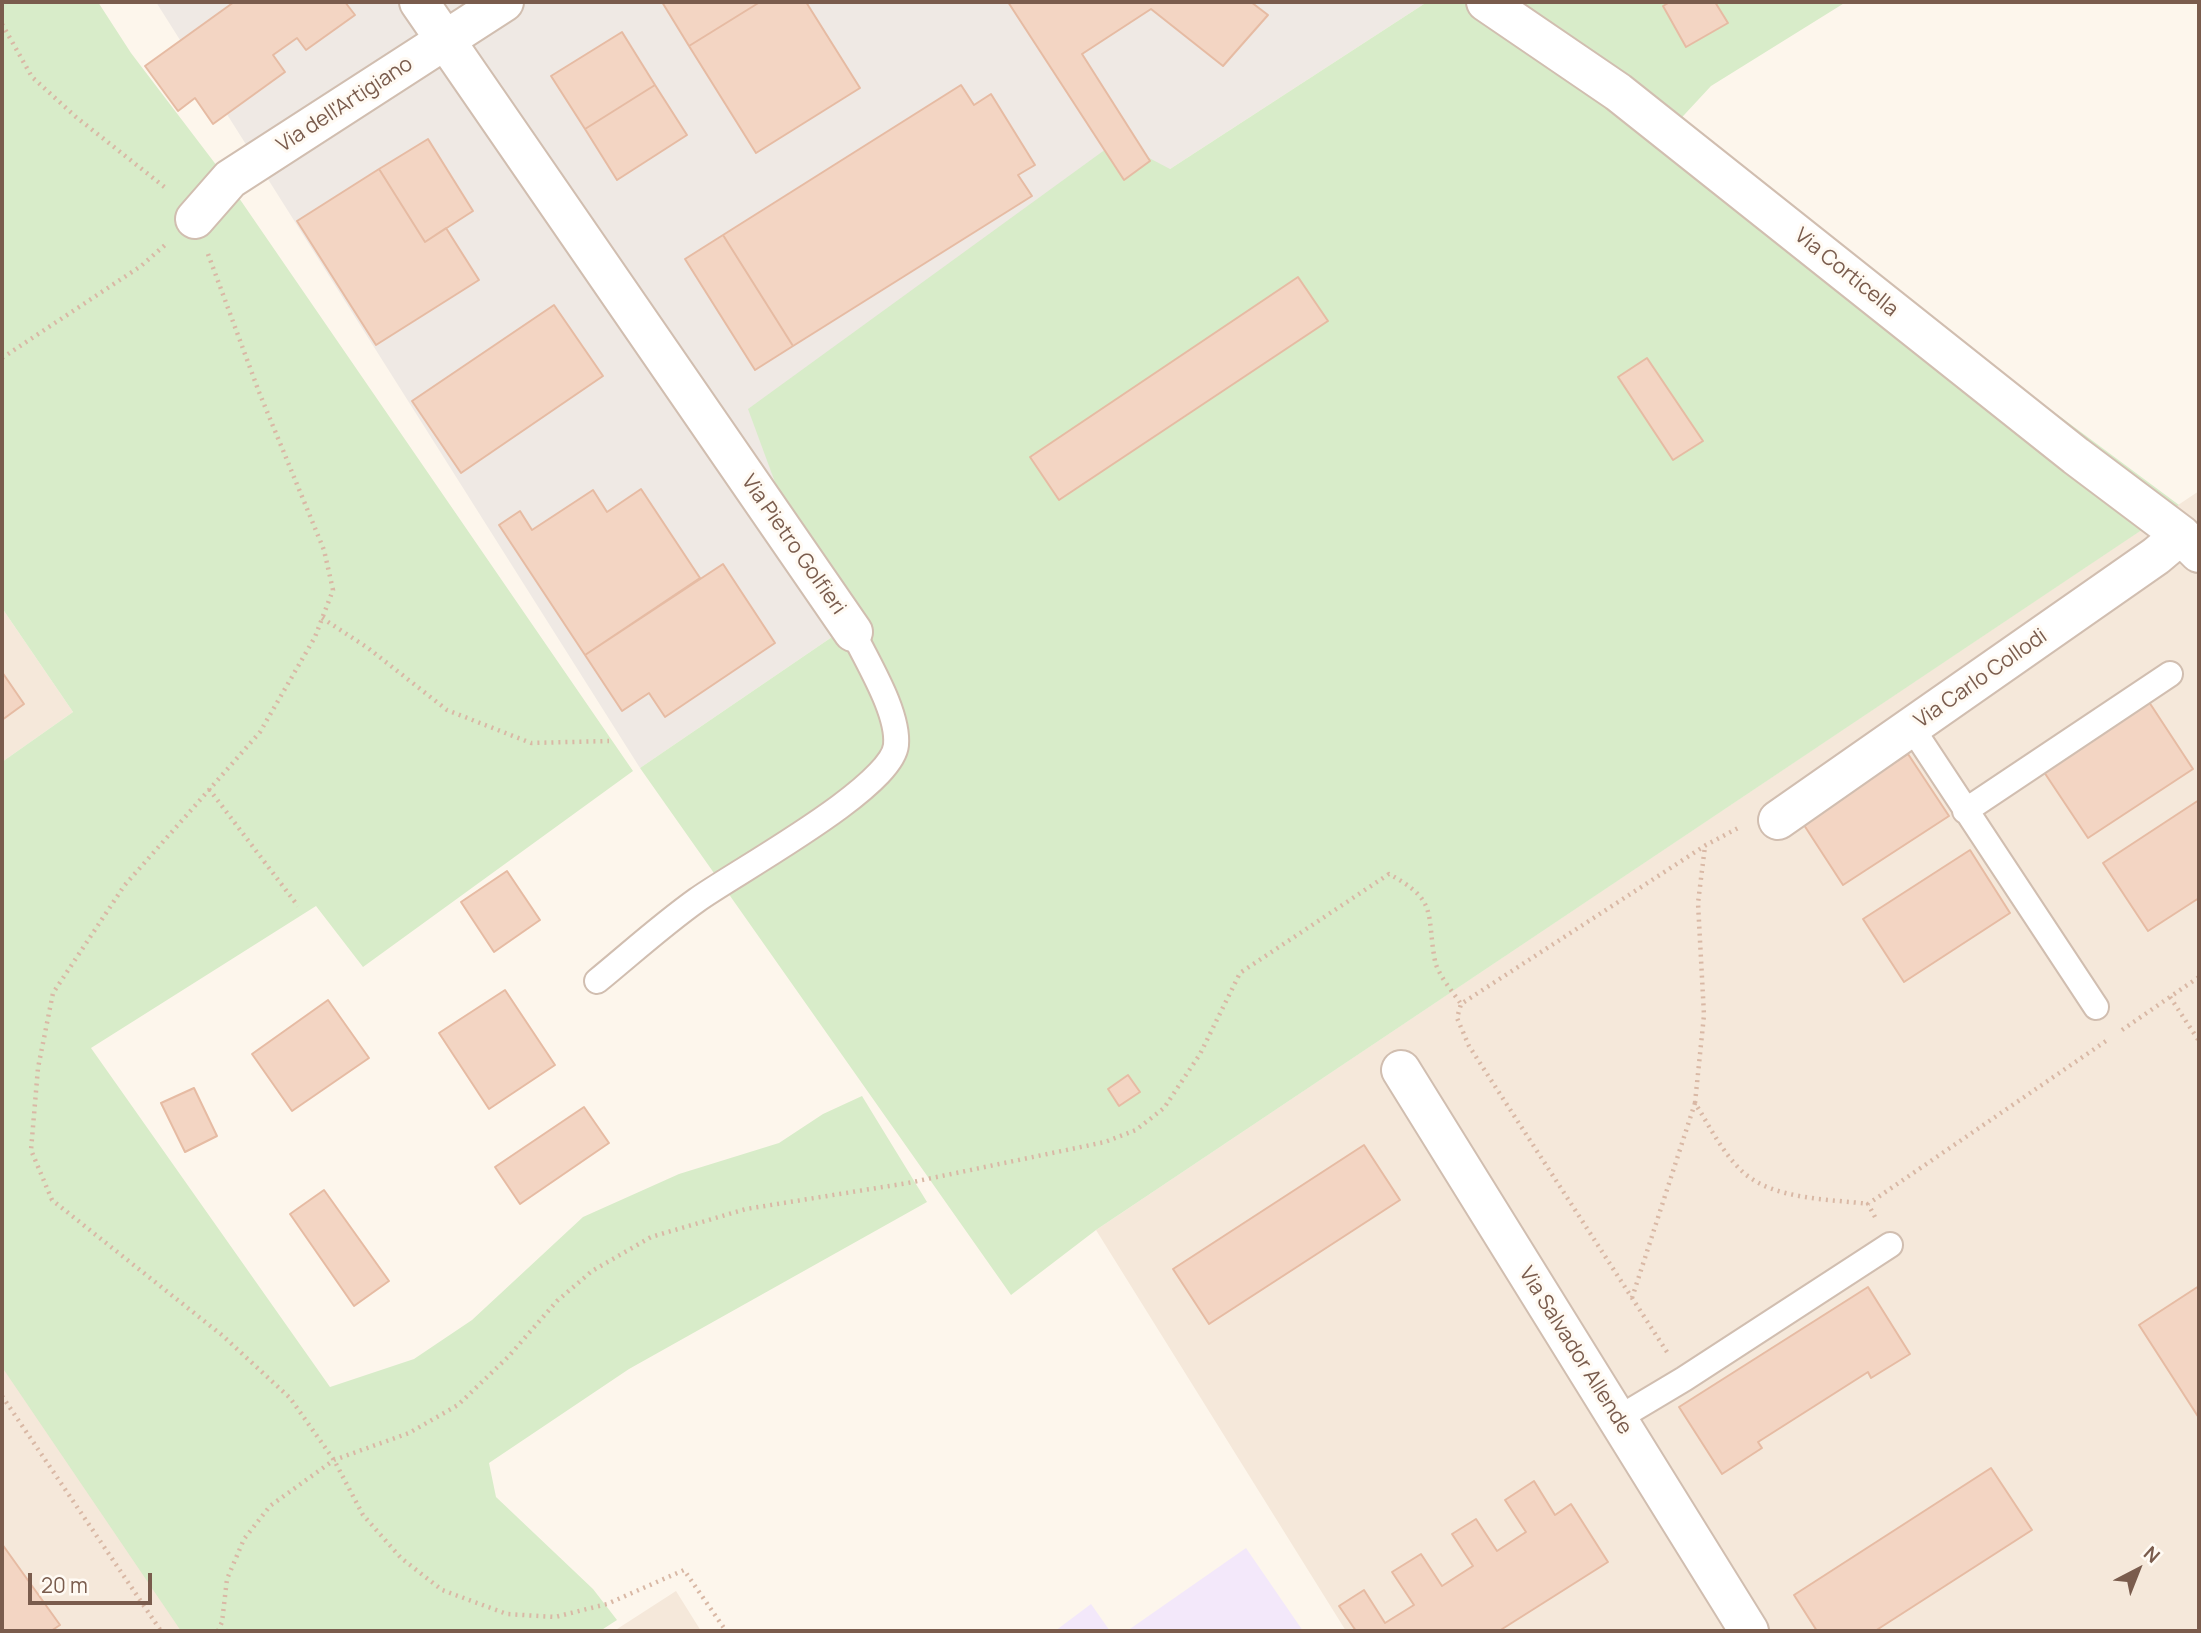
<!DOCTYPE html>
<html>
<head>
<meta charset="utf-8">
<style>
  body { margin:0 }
  #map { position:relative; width:2201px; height:1633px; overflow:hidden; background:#fdf6ec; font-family:Manrope,sans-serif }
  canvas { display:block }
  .frame { position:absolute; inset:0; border:4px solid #7a5c4d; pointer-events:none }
  .north { position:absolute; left:2103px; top:1535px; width:70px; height:70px; -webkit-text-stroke:5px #fffaf3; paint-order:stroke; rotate:42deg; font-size:19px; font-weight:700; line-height:28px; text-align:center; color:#7a5c4d }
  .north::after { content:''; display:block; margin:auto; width:24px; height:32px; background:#7a5c4d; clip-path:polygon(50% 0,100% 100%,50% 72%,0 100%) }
  .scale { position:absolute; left:28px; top:1573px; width:124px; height:32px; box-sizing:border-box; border:4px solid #7a5c4d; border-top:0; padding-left:9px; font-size:21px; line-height:24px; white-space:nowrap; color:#7a5c4d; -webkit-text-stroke:5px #fffaf3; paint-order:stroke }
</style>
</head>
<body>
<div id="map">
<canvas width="2201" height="1633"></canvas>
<div class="frame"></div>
<div class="north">N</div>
<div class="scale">20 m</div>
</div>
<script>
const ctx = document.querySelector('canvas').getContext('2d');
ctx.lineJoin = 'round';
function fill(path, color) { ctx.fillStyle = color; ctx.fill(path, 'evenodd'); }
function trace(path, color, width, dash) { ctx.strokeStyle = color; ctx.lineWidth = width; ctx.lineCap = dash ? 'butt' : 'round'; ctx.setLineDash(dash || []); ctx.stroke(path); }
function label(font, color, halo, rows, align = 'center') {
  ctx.font = font + ' Manrope,sans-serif'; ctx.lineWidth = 6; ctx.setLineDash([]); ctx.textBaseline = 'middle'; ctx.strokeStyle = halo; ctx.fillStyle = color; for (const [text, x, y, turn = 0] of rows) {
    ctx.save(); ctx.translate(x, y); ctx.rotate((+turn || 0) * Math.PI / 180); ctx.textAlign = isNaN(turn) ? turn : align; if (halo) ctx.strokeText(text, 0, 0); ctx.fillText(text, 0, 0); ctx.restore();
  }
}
const residential = new Path2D(`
  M2199,491v1140h-853l-250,-401z
  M2,608l71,104 -71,50z
  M2,1344l205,287h-205z
  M676,1591l25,40h-87z`);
const industrial = new Path2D(`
  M156,2h1271l-257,167 -421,240 83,228 -192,131z`);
const education = new Path2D(`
  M1246,1548l57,83h-176z
  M1091,1604l19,27h-55z`);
const green = new Path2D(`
  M2,2h96l33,51 86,113 416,605 -270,196 -47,-61 -225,142 239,339 84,-28 58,-39 111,-103 96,-43 100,-31 44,-29 39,-18 65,106 -298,167 -140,94 7,34 97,92 24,31 -17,11h-419l-179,-264v-605l71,-50 -71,-104z
  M1427,2h419l-135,84 -39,42 507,377 -1083,725 -85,65 -371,-527 192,-131 -84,-228 369,-268 53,28z`);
const building = new Path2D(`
  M234,2h111l10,13 -49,35 -9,-12 -24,17 12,17 -72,52 -18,-26 -17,13 -33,-45z
  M662,2h98l-71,44z
  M760,2h46l54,86 -104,65 -67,-107z
  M1008,2h243l17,13 -45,51 -72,-57 -69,45 68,107 -26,19z
  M1670,2h45l13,21 -42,24 -23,-41z
  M622,32l33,53 -70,44 -34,-53z
  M655,85l32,50 -70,45 -32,-51z
  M961,85l13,20 17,-11 44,71 -17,10 14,21 -239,150 -70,-111z
  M428,139l45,72 -48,31 -46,-73z
  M379,169l46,73 21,-14 33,52 -103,65 -79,-124z
  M723,235l70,111 -38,24 -70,-111z
  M1298,277l30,44 -269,179 -29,-43z
  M554,305l49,71 -142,97 -49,-72z
  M1647,358l56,83 -30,19 -55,-83z
  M641,489l59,89 -115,77 -86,-130 21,-14 12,19 61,-40 14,22z
  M723,564l52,79 -110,74 -16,-24 -27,18 -37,-56z
  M2,672l22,32 -22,16z
  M2149,702l44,67 -105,69 -44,-66z
  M1908,754l41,62 -106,69 -41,-63z
  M2199,800v98l-51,33 -45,-68z
  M1970,850l40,63 -106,69 -41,-63z
  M507,871l33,49 -46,32 -33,-50z
  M505,990l50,75 -66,44 -50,-76z
  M328,1000l41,58 -77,53 -40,-57z
  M1128,1075l12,17 -21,14 -11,-17z
  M194,1088l23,48 -32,16 -24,-49z
  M584,1107l25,36 -89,61 -25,-37z
  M1364,1145l36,55 -191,124 -36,-55z
  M324,1190l65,91 -35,25 -64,-92z
  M2199,1286v132l-60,-93z
  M1868,1287l42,67 -39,24 -3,-6 -110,70 4,6 -40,26 -43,-67z
  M1991,1468l41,62 -157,101h-58l-23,-36z
  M1534,1481l21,34 16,-11 37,58 -109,69h-143l-17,-25 25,-16 21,33 29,-18 -22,-33 29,-18 21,32 31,-20 -21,-32 24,-15 21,32 29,-19 -21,-32z
  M2,1544l58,81 -9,6h-49z`);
const path = new Path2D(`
  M2,24l30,53 44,40 91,72
  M208,254l51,138 65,158 9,40 -18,47 -55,95 -136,154 -71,107 -15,75 -7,82 21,50 171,136 67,62 44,62 29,55 38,43 41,32 65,24 48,3 52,-13 77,-34 42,61
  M2,358l139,-92 24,-21
  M322,618l46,30 79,62 84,33 78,-2
  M209,789l89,117
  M2170,997l29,44
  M2122,1030l77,-53
  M1695,1103l9,-88 -6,-112 7,-57
  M1875,1217l-7,-13 238,-163
  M1632,1298l63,-195c15,24 28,51 49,70 31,27 86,26 124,31
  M1667,1352l-198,-306 -12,-28 4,-14 245,-159 34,-18
  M2,1396l159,235
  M218,1631l4,-9 5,-43 17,-40 26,-33 64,-46 75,-27 49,-28 50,-48 49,-56 35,-30 59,-34 95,-28 162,-26 197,-41 31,-12 28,-22 36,-54 40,-81 149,-99c50,27 37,39 46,87 3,14 18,31 26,43`);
const service = new Path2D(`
  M1912,728l184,279
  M1965,811l205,-137
  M597,981c33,-27 65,-56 100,-81 37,-27 195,-112 199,-155 3,-33 -29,-83 -43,-113
  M1617,1419l67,-40 206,-134`);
const minor = new Path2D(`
  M419,2l434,630
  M1486,2l132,90 458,364 105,79 18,18
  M195,219l35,-40 274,-177
  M1778,820l378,-264 25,-21
  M1401,1070l348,561`);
const streetNames = [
  ["Via dell'Artigiano",345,105,-33],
  ["Via Corticella",1846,273,39],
  ["Via Pietro Golfieri",793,545,55],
  ["Via Carlo Collodi",1981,679,-35],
  ["Via Salvador Allende",1575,1351,58]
];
fill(residential, '#f5e8da');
fill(industrial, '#efe9e4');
fill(education, '#f3e8fa');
fill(green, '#d8ecc9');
fill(building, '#f3d5c3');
trace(building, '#e6bba3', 2);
trace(service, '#d1beb0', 28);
trace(minor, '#d1beb0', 42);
trace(path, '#d9b8a5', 4.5, [2, 5]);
trace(service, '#fff', 24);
trace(minor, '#fff', 38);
label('21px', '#7a5c4d', '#fffaf3', streetNames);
</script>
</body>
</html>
